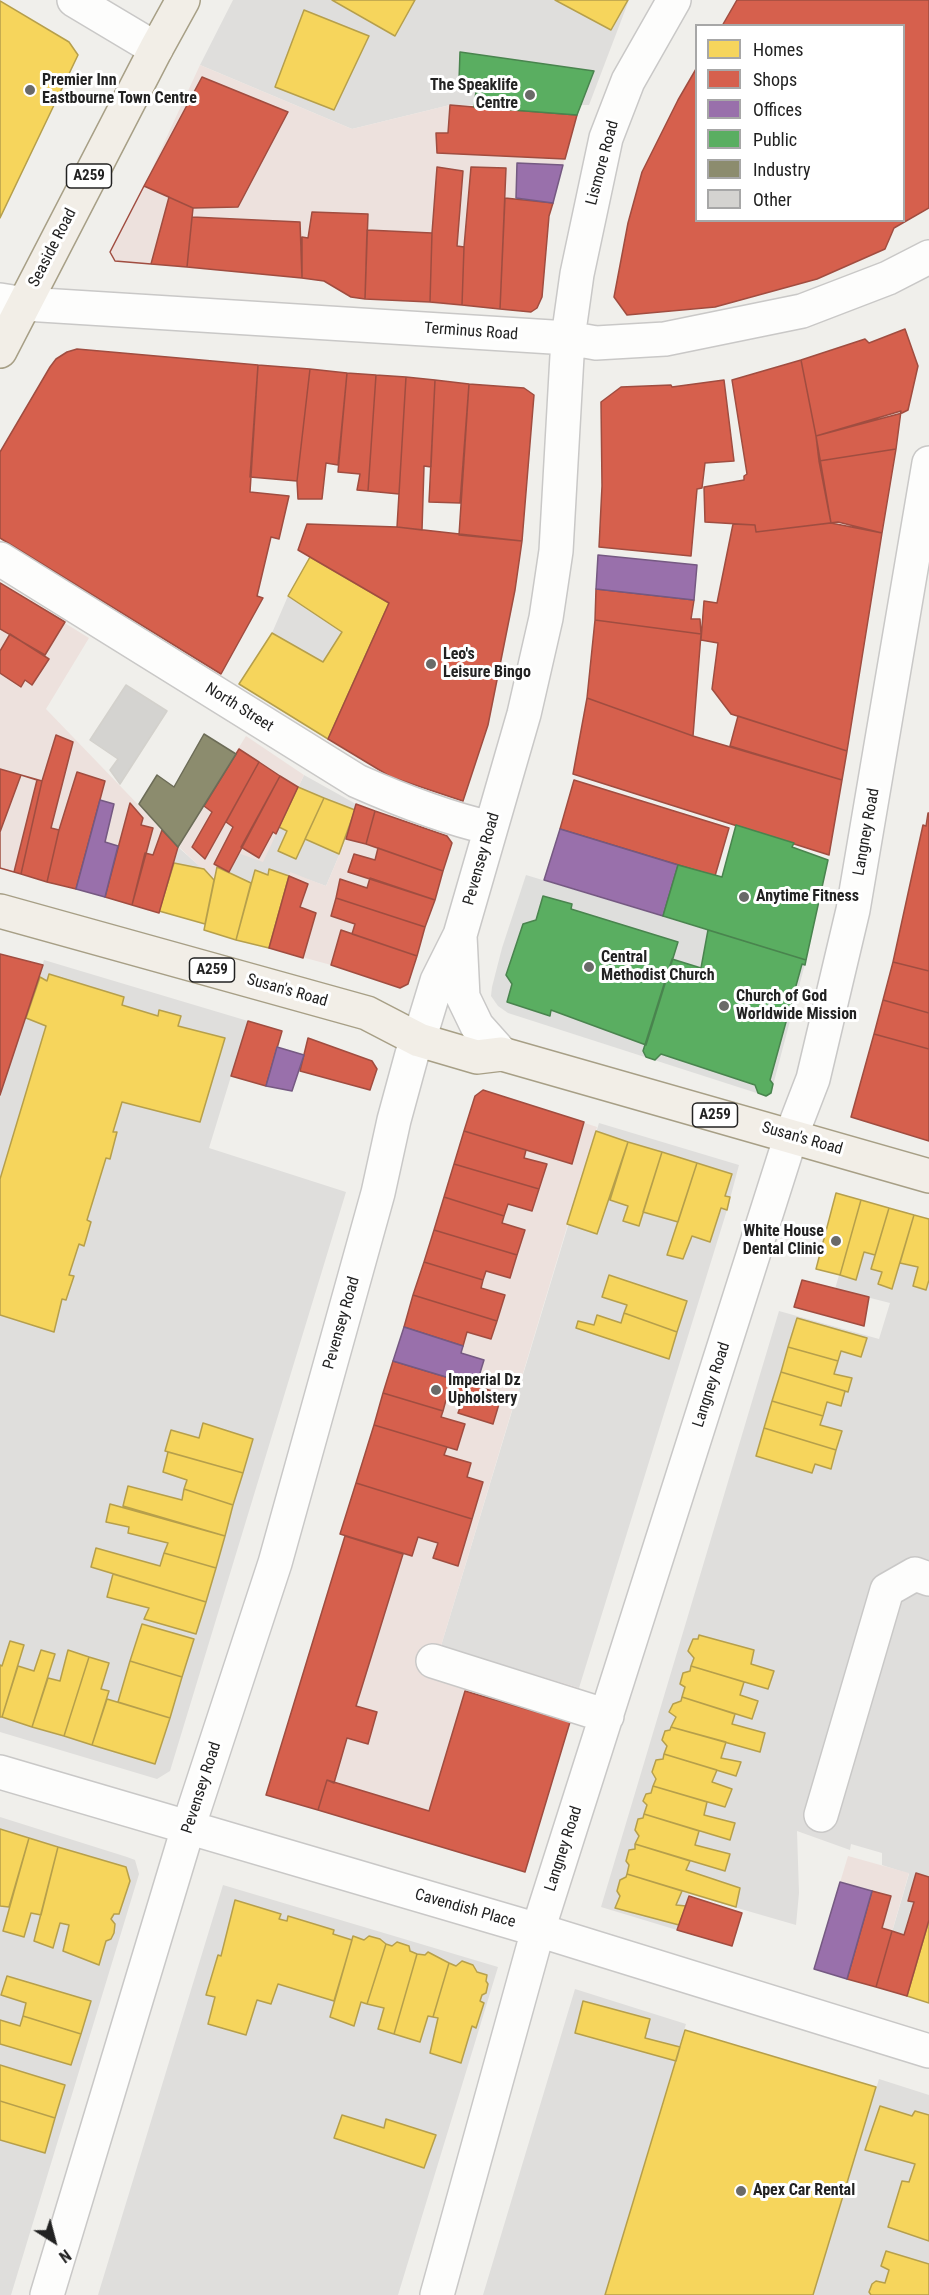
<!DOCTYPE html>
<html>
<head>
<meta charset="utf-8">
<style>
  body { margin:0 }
  #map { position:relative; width:929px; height:2295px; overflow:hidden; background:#f0efeb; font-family:"Roboto Condensed",sans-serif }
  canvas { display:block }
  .legend { position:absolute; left:695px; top:24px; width:210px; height:198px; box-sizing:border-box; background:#fff; border:2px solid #a7a7a7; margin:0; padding:8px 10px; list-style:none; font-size:18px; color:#222 }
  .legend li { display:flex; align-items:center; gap:12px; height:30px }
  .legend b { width:30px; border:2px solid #a7a7a7 }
  .north { position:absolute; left:24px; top:2211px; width:60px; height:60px; -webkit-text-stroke:4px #fff; paint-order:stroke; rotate:144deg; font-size:16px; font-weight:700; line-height:24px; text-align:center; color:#222 }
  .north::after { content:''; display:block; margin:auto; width:21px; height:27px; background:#222; clip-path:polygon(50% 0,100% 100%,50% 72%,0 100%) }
</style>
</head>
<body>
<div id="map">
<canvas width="929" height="2295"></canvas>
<ul class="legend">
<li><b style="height:16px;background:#f6d55c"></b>Homes</li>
<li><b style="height:16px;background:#d6604d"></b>Shops</li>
<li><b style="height:16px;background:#9970ab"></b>Offices</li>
<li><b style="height:16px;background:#5aae61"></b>Public</li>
<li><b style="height:16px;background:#8c8c6e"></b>Industry</li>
<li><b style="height:16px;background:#d4d3d0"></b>Other</li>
</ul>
<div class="north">N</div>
</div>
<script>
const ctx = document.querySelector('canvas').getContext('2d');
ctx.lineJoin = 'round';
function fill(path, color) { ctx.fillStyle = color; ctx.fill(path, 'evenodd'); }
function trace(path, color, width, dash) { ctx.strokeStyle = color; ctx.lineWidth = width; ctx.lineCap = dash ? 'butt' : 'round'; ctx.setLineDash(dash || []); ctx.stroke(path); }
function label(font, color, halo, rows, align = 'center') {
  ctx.font = font + ' "Roboto Condensed",sans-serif'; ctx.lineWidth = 6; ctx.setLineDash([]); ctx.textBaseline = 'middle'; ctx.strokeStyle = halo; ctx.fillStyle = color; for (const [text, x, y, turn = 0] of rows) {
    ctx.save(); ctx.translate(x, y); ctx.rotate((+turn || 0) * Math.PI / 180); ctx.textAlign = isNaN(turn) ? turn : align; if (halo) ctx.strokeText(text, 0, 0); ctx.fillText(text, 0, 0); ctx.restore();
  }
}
const residential = new Path2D(`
  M233,0h396l-40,105h-139l-98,24 -152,-64z
  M310,557l79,46 -61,136 -89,-55 33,-51 16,-37z
  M304,775l52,29 -10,35 -20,47 -36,-13 -21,75 -65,-18v-6l-45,-13 19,-64 36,32 3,-12 11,5 10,-19 38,-19z
  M44,960l204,61 -39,127 137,44 -176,579 -13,8 -157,-47v-637z
  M599,1123l140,42 -12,45 -148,478 -138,-42z
  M861,1200l68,19v784l-53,-16 33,-113 -27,-9v-12l-31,-9 -1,6 -53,-19 2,62 -3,32 -107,-31 -12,36 -76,-23 178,-596 100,28 11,-36 -55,-14z
  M0,1817l127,40 8,3 4,14 -128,421h-11z
  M223,1885l275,82 -100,328h-300z
  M575,1989l111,35 -81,271h-122z
  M879,2079l50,16v200h-116z`);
const commercial = new Path2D(`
  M200,65l152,64 98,-24 127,10 -28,101 -7,81 -5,11 -6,4 -180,-15 -27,-16 -209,-20 -5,-9 34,-66z
  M0,583l89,55 -43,71 132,137 68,-110 58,39 -41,87 -25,-9 -9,19 -11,-5 -4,13 -35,-33 -20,66 -159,-45z
  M356,804l91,32 5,7 -44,141 -8,4 -69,-23 -62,-17 21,-76 36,14 20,-47z
  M483,1090l114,37 -156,519 138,42 -54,184 -259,-77 78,-259 -4,-2 94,-304 41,-134z
  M848,1856l61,17 -33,114 -62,-18z`);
const religious = new Path2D(`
  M526,875l280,85 -35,133 -5,3 -258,-83 -10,-7 -7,-10 1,-9 10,-39z`);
const homes = new Path2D(`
  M332,0h83l-20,36z
  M555,0h73l-17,30z
  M0,1l69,41 9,13 -78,163z
  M304,10l65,26 -35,74 -59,-23z
  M310,557l79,46 -61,136 -89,-55 33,-51 51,29 19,-30 -54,-36z
  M298,787l26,11 -28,61 -18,-8 9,-20 -8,-4z
  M324,798l31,12 -16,44 -34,-15z
  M174,863l30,6 10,11 -9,44 -46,-13z
  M217,867l34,16 -15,57 -32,-10z
  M269,869l20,7 -20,72 -33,-8 19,-70 13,5z
  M49,974l75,23 -2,8 36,11 1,-6 22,6 -3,10 47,12 -25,84 -78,-20 -9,30h4l-7,27 -4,-1 -19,62 4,2 -7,24 -5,-2 -10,31 5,1 -8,24 -4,-1 -8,33 -54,-17v-136l46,-153 -20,-8 14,-41 7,4z
  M596,1131l32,11 -31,92 -30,-10z
  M628,1142l34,10 -23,74 -16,-5 5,-15 -18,-6z
  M662,1152l35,11 -19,59 -35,-10z
  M697,1163l35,11 -7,22 5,1 -3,13 -6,-2 -11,34 -18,-6 -9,23 -16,-4z
  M836,1193l25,7 -21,75 -24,-6z
  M861,1200l28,8 -14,47 -11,-3 -8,28 -16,-5z
  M889,1208l25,7 -22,74 -14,-5 4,-12 -11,-3z
  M914,1215l15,4v61l-3,10 -13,-4 5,-19 -18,-4z
  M609,1275l78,26 -10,31 -53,-19 3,-8 -25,-8z
  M624,1313l53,19 -8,27 -93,-31 2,-7 16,4 3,-10 24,8z
  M797,1318l70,20 -6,19 -20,-6 -3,10 -50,-14z
  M788,1347l50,14 -4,13 18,4 -4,14 -67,-20z
  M781,1372l64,19 -4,15 -14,-4 -4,14 -51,-15z
  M772,1401l51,15 -3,9 22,6 -6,19 -72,-22z
  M203,1423l50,16 -10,34 -78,-22 6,-21 28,8z
  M764,1428l72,22 -5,19 -16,-5 -3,9 -56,-17z
  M168,1452l75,21 -10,32 -49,-16 3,-9 -24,-8z
  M128,1486l54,14 2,-11 49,16 -8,31 -102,-30z
  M110,1504l115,32 -9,32 -52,-15 4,-10 -40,-10 1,-6 -23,-5z
  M96,1548l64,18 4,-13 52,15 -10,34 -115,-35z
  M113,1574l93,28 -10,32 -52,-15 5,-11 -42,-11z
  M142,1624l52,15 -12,38 -52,-16z
  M699,1635l55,15 -3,14 23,7 -6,18 -77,-23 3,-8 -6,-7 5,-12h5z
  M10,1641l14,4 -22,72h-2v-52l2,1z
  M41,1650l14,4 -23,73 -30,-10 16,-51 16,5z
  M68,1650l21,7 -25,79 -32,-9 16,-49 12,3z
  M89,1657l20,6 -8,26 8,2 -17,54 -28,-9z
  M130,1661l52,16 -12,41 -52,-16z
  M691,1666l53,16 -4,13 18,6 -6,18 -70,-22 3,-10 -5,-3 3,-11 7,-2z
  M682,1697l53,17 -3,10 33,9 -5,19 -89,-25 5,-10 -7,-5 4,-8 8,-3z
  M107,1699l63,19 -15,46 -63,-19z
  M671,1727l55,15 -5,16 20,4 -5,14 -72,-22 3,-8 -5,-6 3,-9 5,-1z
  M664,1754l53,16 -5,12 20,7 -7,18 -72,-21 3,-7 -4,-7 4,-12 7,-1z
  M653,1786l54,16 -3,13 31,8 -5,17 -86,-26 3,-9 -4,-4 3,-7 5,-1z
  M644,1814l55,17 -4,14 35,9 -5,17 -90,-27 4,-8 -4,-6 3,-11 5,-1z
  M0,1829l29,9 -20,69 -9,-1z
  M29,1838l29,9 -17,68 -10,-2 -7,24 -21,-6z
  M635,1844l55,17 -4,9 54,18 -4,19 -109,-33 2,-9 -3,-4 3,-11 6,-1z
  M58,1847l68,20 4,14 -11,33h-5l-3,5 4,5 -1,9 -3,6 -5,2 -7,24 -36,-14 6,-26 -9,-2 -7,25 -19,-7z
  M627,1874l55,17 -6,14 10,1 -7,19 -64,-17 5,-12 -3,-5 3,-11 6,-3z
  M235,1900l46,14 -2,5 8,2 1,-5 46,14 -1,4 19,6 -18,61 -56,-17 -7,20 -14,-4 -11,35 -38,-11 7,-27 -9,-2 12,-40 3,1z
  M929,1920v83l-22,-7z
  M353,1936l11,4 5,-4 11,3 6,5 -19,60 -6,-2 -7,24 -24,-9z
  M397,1942l12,4 1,5 7,3 -23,80 -16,-5 6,-21 -17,-4 19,-60 6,2z
  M428,1952l21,11 -16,54 -5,-1 -8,26 -26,-8 23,-80 8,1z
  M462,1961l11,4 4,7 10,3 -1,6 2,3 -2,9 -4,2 -2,6 4,2 -8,25 -4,-2 -11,37 -31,-10 8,-35 -5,-1 16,-54 7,3z
  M7,1976l84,25 -10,33 -58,-18 3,-13 -25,-8z
  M583,2001l67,18 -5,19 35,9 -4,14 -101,-28z
  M23,2016l58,18 -10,31 -71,-21v-24l20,6z
  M685,2030l191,57 -63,208h-208z
  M0,2065l65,20 -10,33 -55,-17z
  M0,2101l55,17 -10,35 -45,-13z
  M880,2106l32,10 3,-5 14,4v126l-41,-14 14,-46 7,1 6,-18 -50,-14z
  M342,2115l42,13 2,-9 50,16 -12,33 -90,-30z
  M886,2251l43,13v31h-58l-2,-3 3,-8 4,-3 9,2 4,-13 -8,-4z`);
const shops = new Path2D(`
  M737,0h192v208l-35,20 -9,21 -68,30 -102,28 -88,8 -13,-18 14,-74 14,-51 36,-72 18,-31v151h208v-194h-182z
  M202,77l86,35 -50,95 -45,1 -49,-22z
  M450,105l24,2 103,8 -12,44 -128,-6 -1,-20h12z
  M437,167l26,4 -6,75 7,1 -2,58 -32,-3 2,-69z
  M471,167l35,1 -6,141 -38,-4 2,-58z
  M144,186l25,11 -18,67 -36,-3 -5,-9z
  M144,186l49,22 -6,59 -72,-6 -5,-9z
  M505,198l48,5 -4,13 -7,81 -5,11 -6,4 -31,-3z
  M312,212l56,2 -3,85 -14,-2 -27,-16 -22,-3v-41l6,1z
  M192,217l108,5 2,56 -115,-11z
  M367,230l65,3 -2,69 -65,-3z
  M905,329l13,37 -10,44 -6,3 -86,23 -15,-76 64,-21 4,4z
  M77,349l181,16 -8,127 39,4 -10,43 -8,-2 -14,59 6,2 -42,76 -221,-136v-86l50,-85 6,-8 11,-7z
  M801,360l15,76 15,87 -75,9 -1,-7 -50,-3 -1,-35 40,-7v-4l3,-2 -15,-94z
  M258,365l52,4 -13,112 -47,-4z
  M310,369l37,4 -9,92 -12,-2 -4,36h-24l-1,-18z
  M347,373l29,2 -8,116 -11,-1 3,-16 -22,-2z
  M376,375l30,2 -7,117 -31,-3z
  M406,377l29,3 -4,87 -7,-1 -2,64 -25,-3z
  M435,380l34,4 -9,119 -31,-1z
  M724,380l10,81 -29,2 -3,25 -5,1 -6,67 -92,-9 3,-61 -1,-84 20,-15 50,-2 1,2z
  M469,384l55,4 10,7 -12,146 -63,-6z
  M901,411l-5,38 -77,12 -3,-25z
  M896,449l-14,84 -51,-10 -12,-62z
  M838,522l44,11 -35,218 -116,-37 -19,-25 6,-46 -17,-3 3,-39 13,2 16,-79 22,1 1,7z
  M307,524l90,3 125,14 -7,49 -27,135 -25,76 -72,-24 -63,-38 61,-136 -91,-53z
  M0,583l65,39 -20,33 -45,-26z
  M596,589l98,11 -3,19h9l1,15 -106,-14z
  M595,620l106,14 -8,102 -106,-38z
  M10,634l39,25 -17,26 -7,-5 -4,7 -21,-14v-22z
  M587,698l106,38 149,44 -13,75 -256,-81z
  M738,716l109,35 -5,29 -112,-34z
  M56,735l17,7 -22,86 8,2 -12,52 -26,-8 21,-93z
  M239,749l20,13 -54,97 -13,-12 20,-35 -8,-6z
  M259,762l21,14 -51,96 -15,-8 19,-37 -7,-5z
  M0,769l42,12 -21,93 -21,-6z
  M77,772l28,9 -29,108 -29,-7 12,-52z
  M21,775l16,5 -23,92 -14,-4v-36z
  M280,776l18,11 -22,47 -3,-2 -14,26 -18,-11z
  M574,780l155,48 -14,48 -155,-47z
  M130,803l13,15 -2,7 12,3 -21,77 -27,-8z
  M356,804l19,7 -9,33 -20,-5z
  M375,811l72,25 5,7 -9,28 -77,-27z
  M928,813h1v158l-36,-9 30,-137 3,1z
  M162,830l16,17 -19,66 -27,-8 13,-52 8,2z
  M378,848l65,23 -8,29 -87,-28 6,-18 21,6z
  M289,876l19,8 -8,23 16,6 -13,45 -34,-10z
  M370,878l65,22 -10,27 -89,-29 4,-19 27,9z
  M336,898l89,29 -8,29 -65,-22 3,-10 -24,-8z
  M341,930l76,26 -9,28 -8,4 -69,-23z
  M0,954l43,11 -43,130z
  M893,962l36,9v42l-46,-13z
  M883,1000l46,13v36l-55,-15z
  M248,1021l34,10 -16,55 -35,-10z
  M874,1034l55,15v92l-78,-24z
  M308,1038l64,23 5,8 -7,21 -70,-19z
  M483,1090l101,32 -12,42 -108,-33 11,-35z
  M464,1131l62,19 -2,8 23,6 -8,25 -85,-25z
  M454,1164l85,25 -7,22 -24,-7 -4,12 -60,-19z
  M444,1197l60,19 -2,7 23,7 -8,25 -83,-25z
  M434,1230l83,25 -7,23 -24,-7 -3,9 -59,-18z
  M424,1262l59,18 -2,8 24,7 -8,26 -84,-26z
  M802,1280l67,17 -5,29 -70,-19z
  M413,1295l84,26 -6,18 -24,-7 -4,14 -59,-19z
  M393,1361l109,33 -9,30 -35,-11 3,-8 -15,-5 -3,11 -60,-18z
  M383,1393l60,18 -2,6 24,7 -8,26 -83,-25z
  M374,1425l73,22 -3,8 27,8 -4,14 16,5 -11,37 -116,-36z
  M356,1483l116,36 -14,47 -25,-8 5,-15 -20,-6 -6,19 -72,-22z
  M345,1536l58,18 -47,152 21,6 -9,32 -21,-6 -13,45 -7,-3 -9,30 -52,-15z
  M465,1691l105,31 -45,150 -207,-62 9,-30 102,31z
  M916,1873l13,4v43l-22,76 -31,-9 16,-56 12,4 10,-33 -6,-1z
  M872,1891l19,5 -9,32 10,3 -16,56 -29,-8z
  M689,1896l53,17 -10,33 -55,-16z`);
const offices = new Path2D(`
  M517,163l46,2 -10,38 -37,-5z
  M598,555l99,10 -3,35 -98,-11z
  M100,800l14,4 -9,38 13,4 -13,51 -29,-8z
  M560,829l118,36 -15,51 -119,-36z
  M277,1047l27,8 -12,36 -26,-5z
  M404,1327l59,19 -2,7 23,7 -8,26 -83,-25z
  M840,1882l32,9 -25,88 -33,-10z`);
const public = new Path2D(`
  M460,52l134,19 -17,44 -103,-8 3,-24 -18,-2z
  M736,825l58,18 -2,4 36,13 -22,100 -143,-44 15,-51 44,12z
  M543,896l29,8 -1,5 107,33 -32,103 -95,-35 -1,6 -43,-14 5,-18 -6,-9 17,-51 13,-4z
  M708,930l98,30 -1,5 -3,-1 -32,116 3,4 -2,9 -5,3 -8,-3 -3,-8 -94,-31 -6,6 -9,-3 -3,-6 29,-92 29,9z`);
const industry = new Path2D(`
  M204,734l32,20 -58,93 -39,-43 18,-29 17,12z`);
const building = new Path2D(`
  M126,685l41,26 -47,73 -10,-14 8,-11 -28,-19z`);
const minor = new Path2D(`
  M74,0l82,49
  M0,300l25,4 543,34 28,5 69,-4 137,-28 86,-33 41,-21
  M0,559l357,222c43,19 89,37 134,47
  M460,936l3,61 14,29 25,28
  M433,1661l174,55
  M0,1772l538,158 391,121
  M821,1815l66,-225 28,-16 14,5
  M47,2295l141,-467 87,-265 103,-370 16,-73 18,-66 7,-14 18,-59 23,-46 64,-221 22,-96 10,-67 12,-213 9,-64 29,-136 22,-57 46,-81
  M437,2295l101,-365 253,-794 22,-57 40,-169 76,-447`);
const major = new Path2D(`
  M0,351l156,-302 27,-49
  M0,911l367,102 52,27 58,17 25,-3 427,122`);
const markers = [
  [30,90,6,"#6a6a68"],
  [530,95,6,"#6a6a68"],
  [431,664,6,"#6a6a68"],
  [744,897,6,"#6a6a68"],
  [589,967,6,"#6a6a68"],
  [724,1006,6,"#6a6a68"],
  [836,1241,6,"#6a6a68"],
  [436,1390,6,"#6a6a68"],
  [741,2191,6,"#6a6a68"]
];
const shields = [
  [89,176,45],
  [212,970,45],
  [715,1115,45]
];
const shieldNames = [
  ["A259",89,176],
  ["A259",212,970],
  ["A259",715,1115]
];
const poiNames = [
  ["Premier Inn",42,81],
  ["Eastbourne Town Centre",42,99],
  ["The Speaklife",518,86,"right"],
  ["Centre",518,104,"right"],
  ["Leo's",443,655],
  ["Leisure Bingo",443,673],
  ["Anytime Fitness",756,897],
  ["Central",601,958],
  ["Methodist Church",601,976],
  ["Church of God",736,997],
  ["Worldwide Mission",736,1015],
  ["White House",824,1232,"right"],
  ["Dental Clinic",824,1250,"right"],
  ["Imperial Dz",448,1381],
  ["Upholstery",448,1399],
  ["Apex Car Rental",753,2191]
];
const streetNames = [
  ["Lismore Road",603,163,-75],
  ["Seaside Road",53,248,-63],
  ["Terminus Road",471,332,4],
  ["North Street",239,708,32],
  ["Langney Road",867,832,-80],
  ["Pevensey Road",482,859,-74],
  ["Susan's Road",287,991,16],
  ["Susan's Road",802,1139,16],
  ["Pevensey Road",342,1323,-74],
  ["Langney Road",712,1385,-72],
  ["Pevensey Road",202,1788,-72],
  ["Langney Road",564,1849,-72],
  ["Cavendish Place",465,1909,16]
];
fill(residential, '#dfdedc');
fill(commercial, '#ede1dd');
fill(religious, '#dededc');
fill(homes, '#f6d55c');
trace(homes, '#b69f4b', 1.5);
fill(shops, '#d6604d');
trace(shops, '#a04d40', 1.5);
fill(offices, '#9970ab');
trace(offices, '#755982', 1.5);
fill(public, '#5aae61');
trace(public, '#49844e', 1.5);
fill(industry, '#8c8c6e');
trace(industry, '#6c6c57', 1.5);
fill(building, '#d4d3d0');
trace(building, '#d3d1cc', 1.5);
trace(minor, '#c9c8c7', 36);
trace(major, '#a79f86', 36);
trace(minor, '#fdfdfc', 33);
trace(major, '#f2eee7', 33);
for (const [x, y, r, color] of markers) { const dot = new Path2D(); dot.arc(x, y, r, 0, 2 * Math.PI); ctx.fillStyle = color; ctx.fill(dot); trace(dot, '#fff', 2); }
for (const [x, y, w] of shields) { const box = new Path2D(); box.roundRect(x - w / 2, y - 12, w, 24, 4.5); ctx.fillStyle = '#fff'; ctx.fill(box); trace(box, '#222', 1.5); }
label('bold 15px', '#222', null, shieldNames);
label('bold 16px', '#222', '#fff', poiNames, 'left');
label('16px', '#222', '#fff', streetNames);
</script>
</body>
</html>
